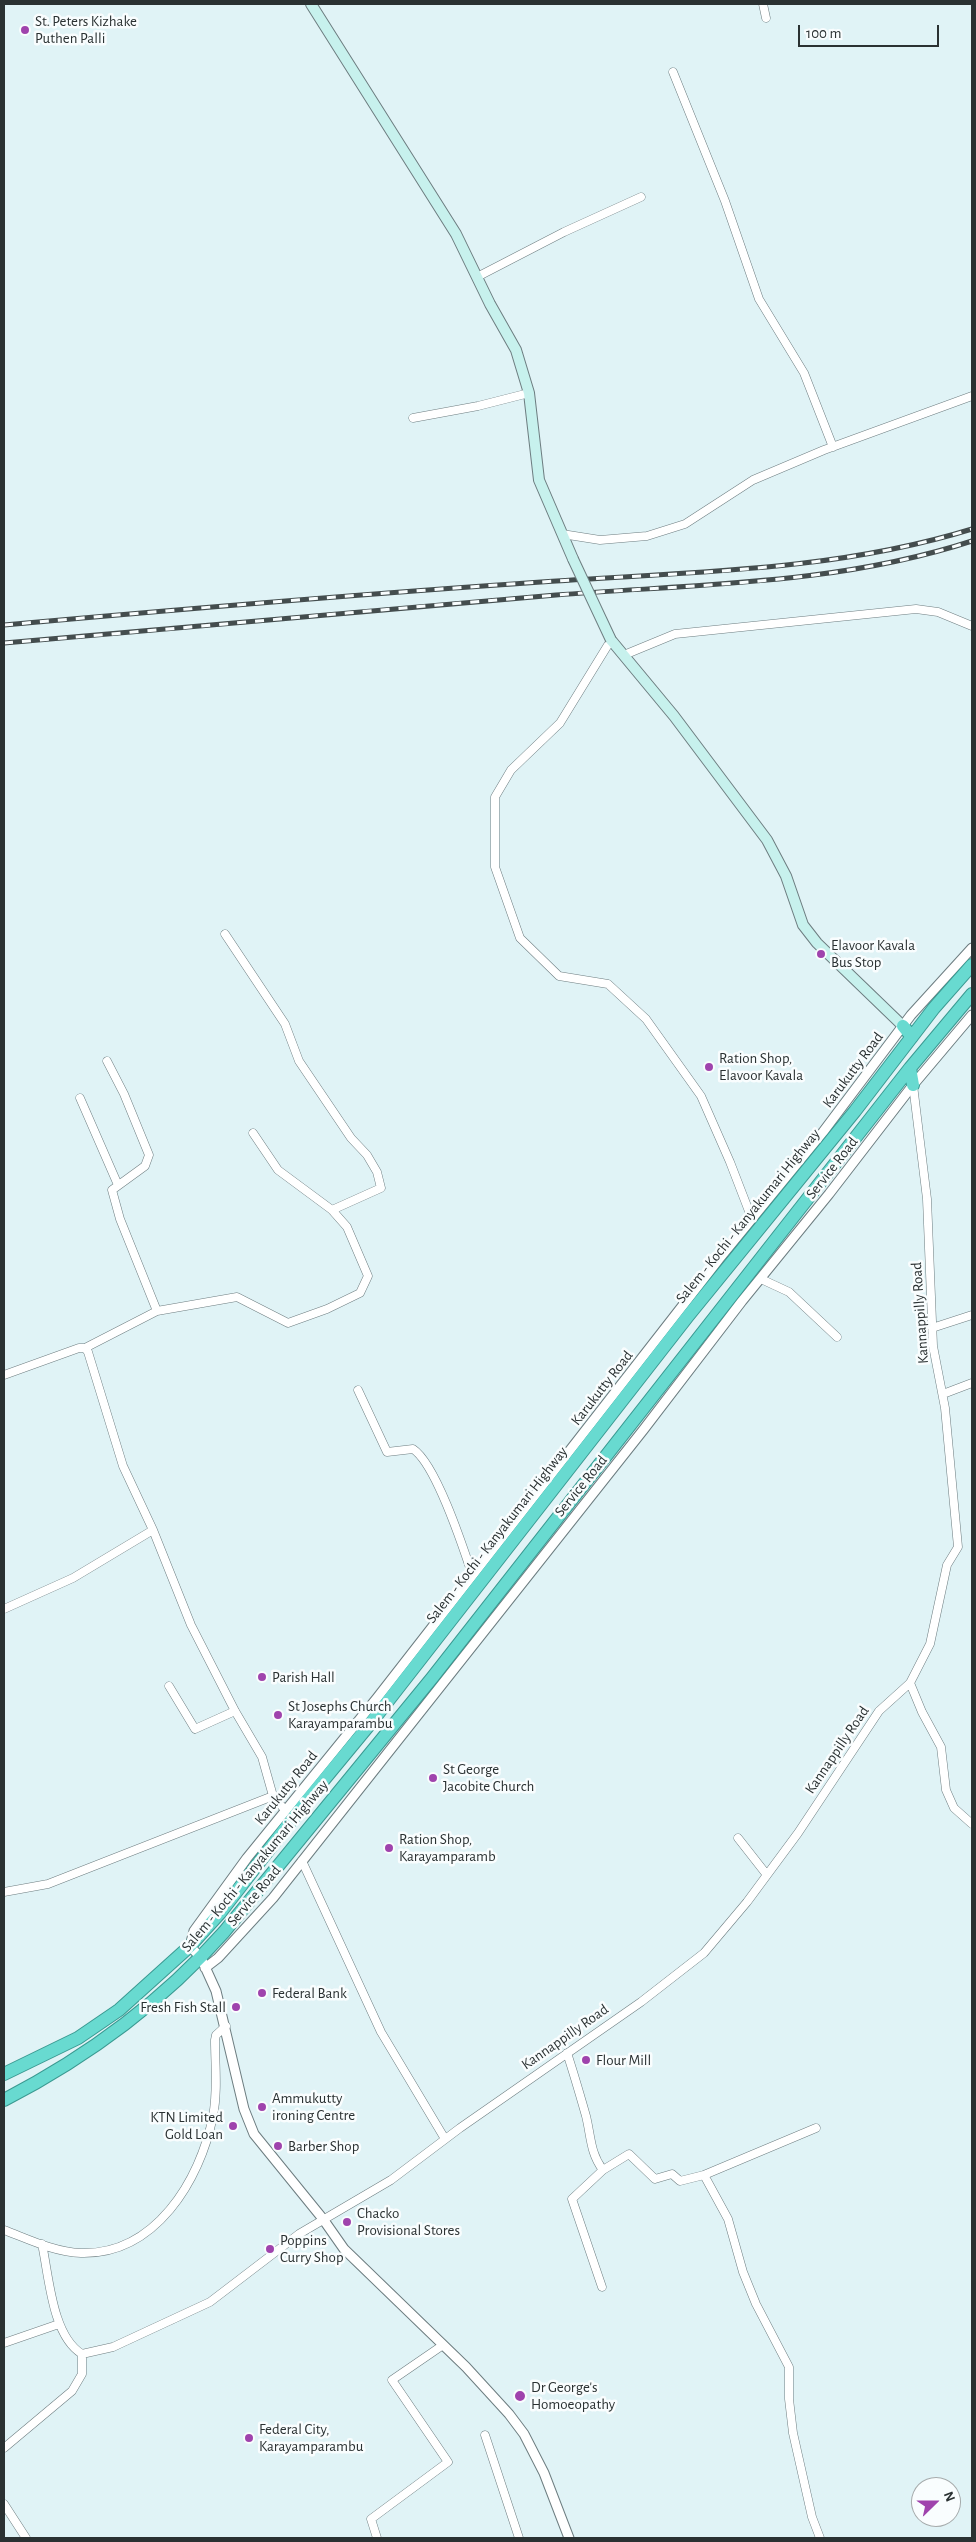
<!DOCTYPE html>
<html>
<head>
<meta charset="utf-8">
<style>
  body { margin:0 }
  #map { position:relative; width:976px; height:2542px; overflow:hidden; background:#e0f3f6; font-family:"Alegreya Sans",sans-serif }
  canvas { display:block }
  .frame { position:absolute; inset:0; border:5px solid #2a3132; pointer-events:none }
  .north { position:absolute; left:911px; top:2477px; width:50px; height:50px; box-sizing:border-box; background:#f9fdfe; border:1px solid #a6abac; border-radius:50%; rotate:68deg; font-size:14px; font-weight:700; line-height:20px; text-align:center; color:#2a3132 }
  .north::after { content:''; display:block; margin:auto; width:18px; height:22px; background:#9f43ad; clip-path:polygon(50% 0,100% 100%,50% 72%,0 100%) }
  .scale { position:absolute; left:798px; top:25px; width:141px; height:22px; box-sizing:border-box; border:2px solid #2a3132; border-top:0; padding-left:6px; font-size:15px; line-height:18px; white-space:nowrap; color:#2a3132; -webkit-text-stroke:4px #f9fdfe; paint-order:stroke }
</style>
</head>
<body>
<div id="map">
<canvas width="976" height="2542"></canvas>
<div class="frame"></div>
<div class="north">N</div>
<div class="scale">100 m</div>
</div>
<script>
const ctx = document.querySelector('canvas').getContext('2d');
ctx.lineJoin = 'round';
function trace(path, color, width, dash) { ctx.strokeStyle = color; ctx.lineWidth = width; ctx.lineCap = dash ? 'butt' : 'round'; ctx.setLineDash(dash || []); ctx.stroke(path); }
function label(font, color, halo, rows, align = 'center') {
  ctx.font = font + ' "Alegreya Sans",sans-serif'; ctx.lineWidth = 5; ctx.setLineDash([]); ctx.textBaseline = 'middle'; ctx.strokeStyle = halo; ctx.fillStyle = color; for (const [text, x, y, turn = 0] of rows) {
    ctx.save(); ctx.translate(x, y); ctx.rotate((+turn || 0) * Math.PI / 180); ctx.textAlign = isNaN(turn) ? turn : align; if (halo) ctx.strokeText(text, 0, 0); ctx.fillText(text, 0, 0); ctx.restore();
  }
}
const minor = new Path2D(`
  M763,4l3,14
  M673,72l52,129 34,98 45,74 29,74
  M477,277l87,-45 77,-35
  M413,418l65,-12 51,-13
  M562,534l38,6 47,-4 38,-12 68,-44 71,-30 148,-54
  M611,640l-51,83 -49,47 -16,27v70l25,71 39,38 49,8 38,35 55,77 29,66 22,57
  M624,655l51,-21 241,-25 22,3 34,14
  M225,934l60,90 14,37 52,77 16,17 10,17 4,16 -49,22
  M107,1061l17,33 25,61 -4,11 -33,24 8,29 37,92
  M80,1098l38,87
  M761,1279l28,13 48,45
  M932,1328l40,-13
  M85,1348l72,-37 80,-14 51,26 39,-14 33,-16 8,-17 -21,-49 -15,-17 -54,-40 -25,-37
  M4,1375l75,-27h6l3,4 35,114 30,64 38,95 44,86 27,46 11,39 12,14
  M358,1390l29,62 26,-3c23,15 50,98 59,125
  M943,1394l29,-11
  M4,1609l69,-31 80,-48
  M910,1683l12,29 19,35 5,43 8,18 18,16
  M169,1686l26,43 40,-18
  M738,1838l29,37
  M302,1861l79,171 64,107
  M4,1892l44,-8 225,-88
  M567,2053c7,21 13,42 19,63 5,20 4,37 17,54l26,-16 26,25 17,-5 8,7 24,-6 24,44 15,53 13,32 33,63v32l4,34 19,84 8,21
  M704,2175l112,-47
  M4,2230c24,9 50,22 77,23 74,2 119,-72 132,-137 5,-25 2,-51 2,-76l1,-5 10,-9
  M42,2244c7,32 10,92 40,110l31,-7 97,-45 89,-68 92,-54 69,-52 181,-126 63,-49 43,-51 51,-69 81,-122 31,-28 20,-39 17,-79 11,-18 -13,-139 -12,-62 -6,-147 -14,-114
  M602,2287l-30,-88 31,-29
  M4,2343l55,-19
  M485,2435l34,103
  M4,2448l68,-57 10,-17v-20
  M4,2504l22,34
  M377,2538l-6,-19 77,-57 -56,-82 51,-35`);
const tertiary = new Path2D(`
  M205,1968l13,-10 55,-60 371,-469 98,-128 87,-107 84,-109 59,-70
  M569,2538l-25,-65 -20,-39 -15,-20 -43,-47 -122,-118 -21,-30 -69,-85 -10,-25 -28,-118 -15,-33 -11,-12 4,-15 53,-73 130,-160 342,-439 104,-127 88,-117 61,-67`);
const secondary = new Path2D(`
  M311,4l145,230 34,70 26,46 13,43 10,87 34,79
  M611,640l63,76 93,124 19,36 17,49 14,18 86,83`);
const trunk = new Path2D(`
  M903,1026l9,11
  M910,1068l3,17
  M4,2074l74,-36 41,-28 71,-64 30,-33 88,-114 62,-75 318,-408 167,-205 79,-103 38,-43
  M4,2100c83,-43 158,-98 220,-168l208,-254 478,-610 62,-74`);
const rail = new Path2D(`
  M4,625c179,-16 358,-31 537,-43 144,-10 292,-10 431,-53
  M4,643c184,-15 368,-33 552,-48 140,-11 281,-10 416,-54`);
const secondaryBridge = new Path2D(`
  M573,559l38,81`);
const markers = [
  [25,30,5,"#9f43ad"],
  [821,954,5,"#9f43ad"],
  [709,1067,5,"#9f43ad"],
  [262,1677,5,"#9f43ad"],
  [278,1715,5,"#9f43ad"],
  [433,1778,5,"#9f43ad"],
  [389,1848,5,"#9f43ad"],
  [262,1993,5,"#9f43ad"],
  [236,2007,5,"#9f43ad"],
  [586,2060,5,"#9f43ad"],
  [262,2107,5,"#9f43ad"],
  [233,2126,5,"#9f43ad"],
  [278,2146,5,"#9f43ad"],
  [347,2222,5,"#9f43ad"],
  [270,2249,5,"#9f43ad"],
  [520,2396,6,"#9f43ad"],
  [249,2438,5,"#9f43ad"]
];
const poiNames = [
  ["St. Peters Kizhake",35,21],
  ["Puthen Palli",35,38],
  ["Elavoor Kavala",831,945],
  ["Bus Stop",831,962],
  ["Ration Shop,",719,1058],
  ["Elavoor Kavala",719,1075],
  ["Parish Hall",272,1677],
  ["St Josephs Church",288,1706],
  ["Karayamparambu",288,1723],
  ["St George",443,1769],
  ["Jacobite Church",443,1786],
  ["Ration Shop,",399,1839],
  ["Karayamparamb",399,1856],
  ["Federal Bank",272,1993],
  ["Fresh Fish Stall",226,2007,"right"],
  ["Flour Mill",596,2060],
  ["Ammukutty",272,2098],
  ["ironing Centre",272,2115],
  ["KTN Limited",223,2117,"right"],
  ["Gold Loan",223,2134,"right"],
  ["Barber Shop",288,2146],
  ["Chacko",357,2213],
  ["Provisional Stores",357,2230],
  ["Poppins",280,2240],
  ["Curry Shop",280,2257],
  ["Dr George's",531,2387],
  ["Homoeopathy",531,2404],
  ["Federal City,",259,2429],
  ["Karayamparambu",259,2446]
];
const streetNames = [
  ["Karukutty Road",853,1070,-53],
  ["Service Road",832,1168,-52],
  ["Salem - Kochi - Kanyakumari Highway",748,1216,-51],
  ["Kannappilly Road",920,1313,-94],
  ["Karukutty Road",602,1388,-52],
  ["Service Road",581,1486,-51],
  ["Salem - Kochi - Kanyakumari Highway",497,1535,-52],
  ["Kannappilly Road",837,1750,-56],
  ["Karukutty Road",286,1788,-51],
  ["Salem - Kochi - Kanyakumari Highway",255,1866,-50],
  ["Service Road",254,1896,-50],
  ["Kannappilly Road",565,2037,-35]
];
trace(minor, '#6d7d80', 9);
trace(tertiary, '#6d7d80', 11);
trace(secondary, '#6d7d80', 12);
trace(trunk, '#3a9991', 14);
trace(minor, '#fff', 8);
trace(tertiary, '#fff', 9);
trace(secondary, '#c7f1ed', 10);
trace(trunk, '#68dad0', 12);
trace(rail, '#444d4e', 5);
trace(rail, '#f9fdfe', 3, [9]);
trace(secondaryBridge, '#6d7d80', 12, []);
trace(secondaryBridge, '#c7f1ed', 10);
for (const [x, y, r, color] of markers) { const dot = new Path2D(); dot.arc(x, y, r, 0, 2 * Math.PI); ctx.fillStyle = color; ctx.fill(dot); trace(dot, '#f9fdfe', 2); }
label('15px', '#2a3132', '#f9fdfe', poiNames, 'left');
label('15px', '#2a3132', '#f9fdfe', streetNames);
</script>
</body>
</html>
